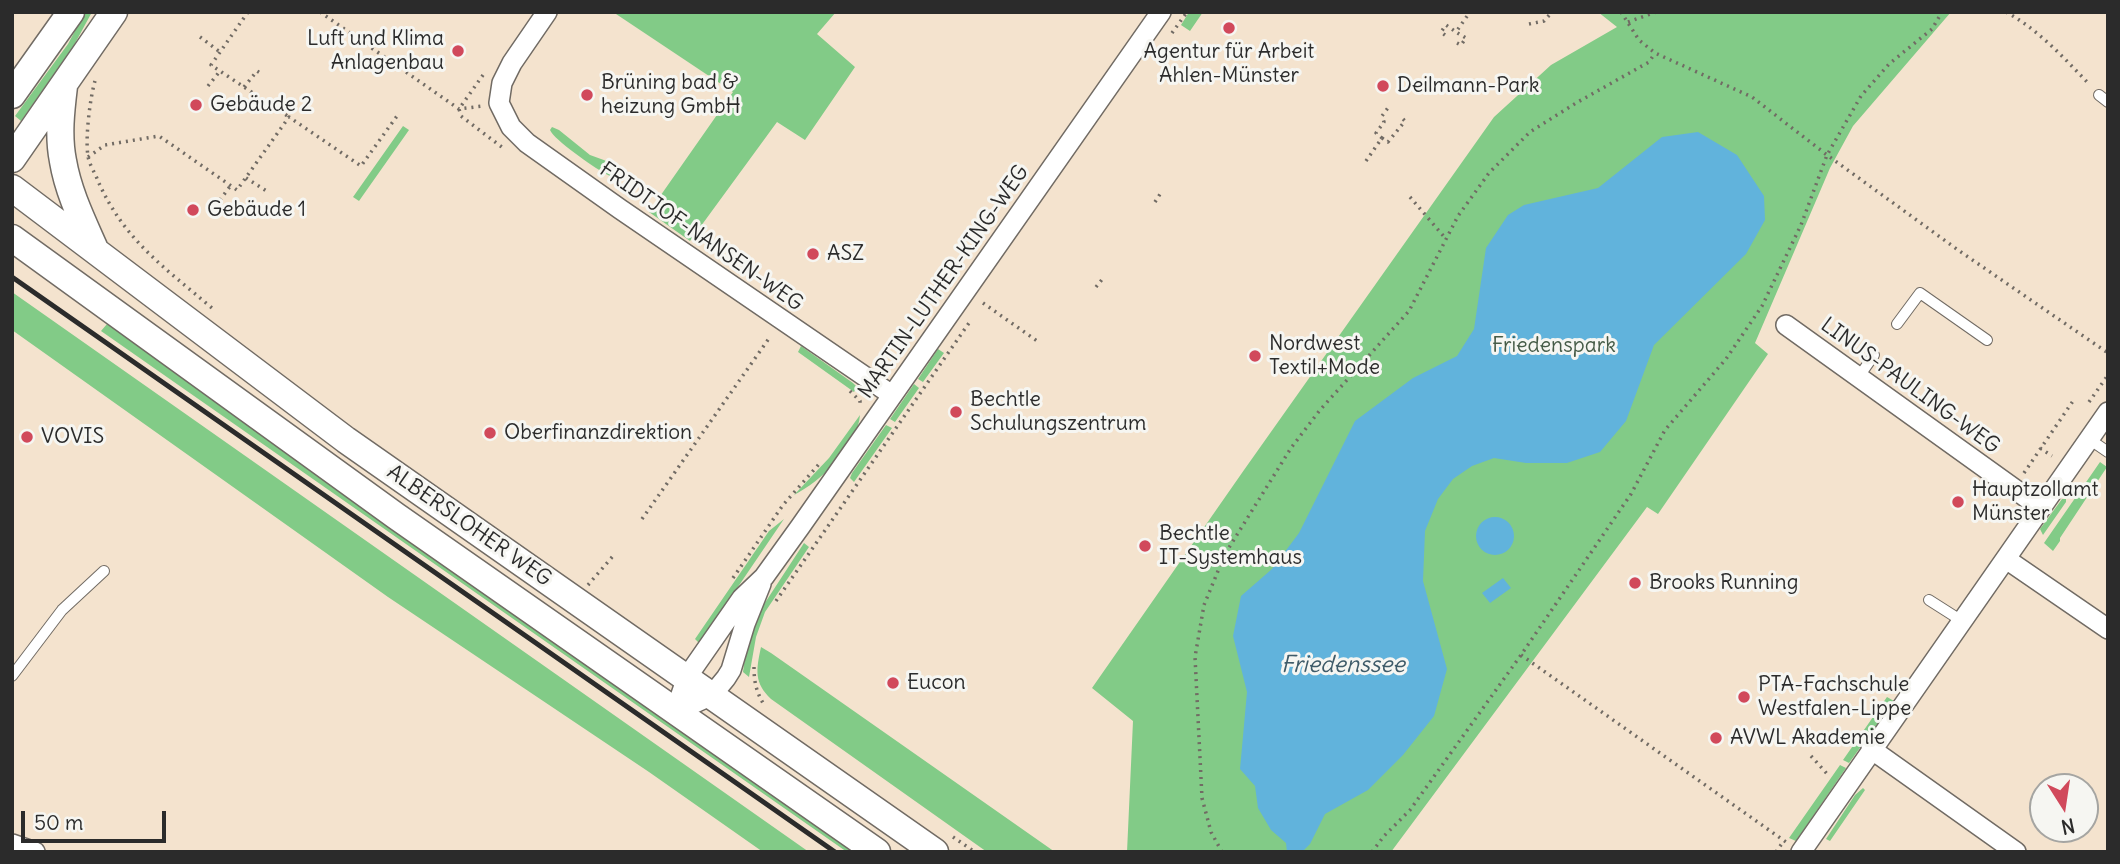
<!DOCTYPE html>
<html>
<head>
<meta charset="utf-8">
<style>
  body { margin:0 }
  #map { position:relative; width:2120px; height:864px; overflow:hidden; background:#f4e3ce; font-family:Delius,sans-serif }
  canvas { display:block }
  .frame { position:absolute; inset:0; border:14px solid #2b2b2b; pointer-events:none }
  .north { position:absolute; left:2029px; top:773px; width:70px; height:70px; box-sizing:border-box; background:#f6f6f2; border:2px solid #a5a5a2; border-radius:50%; rotate:168deg; font-size:19px; font-weight:700; line-height:28px; text-align:center; color:#2b2b2b }
  .north::after { content:''; display:block; margin:auto; width:24px; height:32px; background:#d1495b; clip-path:polygon(50% 0,100% 100%,50% 72%,0 100%) }
  .scale { position:absolute; left:21px; top:811px; width:145px; height:32px; box-sizing:border-box; border:4px solid #2b2b2b; border-top:0; padding-left:9px; font-size:21px; line-height:24px; white-space:nowrap; color:#2b2b2b; -webkit-text-stroke:5px #f6f6f2; paint-order:stroke }
</style>
</head>
<body>
<div id="map">
<canvas width="2120" height="864"></canvas>
<div class="frame"></div>
<div class="north">N</div>
<div class="scale">50 m</div>
</div>
<script>
const ctx = document.querySelector('canvas').getContext('2d');
ctx.lineJoin = 'round';
function fill(path, color) { ctx.fillStyle = color; ctx.fill(path, 'evenodd'); }
function trace(path, color, width, dash) { ctx.strokeStyle = color; ctx.lineWidth = width; ctx.lineCap = dash ? 'butt' : 'round'; ctx.setLineDash(dash || []); ctx.stroke(path); }
function label(font, color, halo, rows, align = 'center') {
  ctx.font = font + ' Delius,sans-serif'; ctx.lineWidth = 6; ctx.setLineDash([]); ctx.textBaseline = 'middle'; ctx.strokeStyle = halo; ctx.fillStyle = color; for (const [text, x, y, turn = 0] of rows) {
    ctx.save(); ctx.translate(x, y); ctx.rotate((+turn || 0) * Math.PI / 180); ctx.textAlign = isNaN(turn) ? turn : align; if (halo) ctx.strokeText(text, 0, 0); ctx.fillText(text, 0, 0); ctx.restore();
  }
}
const green = new Path2D(`
  M85,12h7l-19,35 -52,74 -6,-5 53,-72z
  M613,12h223l-19,22 38,33 -50,73 -28,-18 -87,119 -41,-29 84,-120z
  M1189,12h14l-13,19 -9,-6z
  M1598,12h353l-98,114 -23,42 -75,175 13,11 -110,160 -11,-7 -256,345h-264l6,-131 -41,-33 152,-218 250,-353 57,-52 66,-38z
  M403,126l6,4 -50,71 -6,-4z
  M552,127l7,3 31,25 22,8 4,9 -6,4 -6,-3c-10,-6 -50,-33 -54,-43z
  M12,292l797,560h-46l-114,-80 -261,-175 -376,-267z
  M107,324l752,528h-12l-746,-521z
  M801,346l52,37 4,4 -3,5 -56,-40z
  M938,349l6,4 -21,29 -5,-3z
  M914,384l5,4 -24,34 -5,-3z
  M860,415c-2,31 -40,67 -66,80l35,-37z
  M886,425l6,3 -38,54 -4,-4 2,-5z
  M2100,462l7,5 -47,71v3l-7,10 -9,-8z
  M2062,499h4v3l-23,33 -3,-6z
  M784,519l-76,112 -9,12 -4,-4 74,-108z
  M804,543l5,4 -44,65 -9,25 -7,40 -6,-5 3,-22 11,-35z
  M761,647l10,6 284,199h-68l-216,-153c-17,-16 -15,-29 -10,-52z
  M1887,697l7,4 -45,62 -6,-3z
  M1840,765l6,3 -50,73 -7,-3z
  M1863,788l2,2 -35,51 -4,-2 29,-44z`);
const water = new Path2D(`
  M1698,132l39,23 27,41 1,24 -19,34 -92,91 -28,76 -26,31 -33,11h-41l-32,-5 -22,8 -19,13 -15,20 -13,32 -2,50 24,88 -13,47 -31,39 -35,35 -43,24 -15,30 -8,8h-15l-1,-9 -15,-13 -13,-22 -3,-22 -15,-17 7,-77 -14,-56 8,-40 31,-27 27,-36 56,-112 58,-43 44,-22 17,-27 12,-81 22,-33 16,-10 74,-17 64,-51z
  M1476 536a19 19 0 1 1 38 0a19 19 0 1 1-38 0Z
  M1503,578l8,10 -21,15 -8,-10z`);
const path = new Path2D(`
  M248,12l-37,53 78,52
  M320,12l139,97 24,-3
  M1621,12l18,28 16,13 97,44 75,58 131,95 150,103
  M2006,12c33,18 58,46 84,73
  M1628,22l28,-10
  M1529,24l15,-3 8,-9
  M1172,33l15,-21
  M1445,35l-4,-3 5,-7 10,7
  M200,37l20,15
  M1457,43l4,2 5,-7 -10,-6 14,-20
  M483,75l-24,34 2,7 42,32
  M95,81c-5,17 -10,58 -7,75 1,8 7,17 10,25 26,59 67,87 114,127
  M208,86l12,-15
  M244,87l13,-16 5,3
  M1382,138l6,4 17,-21 -2,-2
  M88,157l17,-12 54,-9 78,54 52,-73 72,49 36,-50
  M1366,161l16,-23 -6,-5 8,-11 -2,-6 8,-11
  M246,178l22,14
  M1410,197l36,42
  M220,200l11,-15
  M1155,202l7,-11
  M1096,287l8,-10
  M983,303l57,40
  M850,391l10,10v6
  M2089,402l19,-27
  M2040,448l12,8
  M2024,473l49,-72
  M642,519l128,-182
  M733,578l50,-73 36,-41
  M588,585l25,-29
  M776,601l193,-278
  M1521,655l265,187
  M754,667c0,14 2,24 9,36
  M1811,756l18,20
  M953,837l22,15
  M1222,852l-11,-20 -9,-34 -7,-141 9,-52 21,-51 66,-106 29,-38 89,-99 49,-95 31,-43 41,-41 46,-29 73,-41 6,-9
  M1372,852l12,-16 26,-26 111,-155 110,-161 34,-64 61,-71 36,-53 39,-81 26,-70 34,-59 28,-32 43,-35 10,-17
  M1776,852l7,-10`);
const service = new Path2D(`
  M2099,95l9,7
  M1897,324l23,-31 67,47
  M1858,378l16,-23
  M2089,439l19,13
  M1929,600l33,21
  M12,676l50,-66 42,-39`);
const minor = new Path2D(`
  M547,12l-35,51 -10,20 -3,20 12,24 16,16 93,66 272,186
  M1786,325l255,183
  M2006,559l102,70
  M675,712l12,-35 55,-79 22,-21 36,-50 361,-515
  M675,712l37,-17 14,-17 5,-8 14,-46 16,-40
  M1871,749l145,103
  M12,844l23,8
  M1801,852l307,-440`);
const secondary = new Path2D(`
  M64,86c-3,25 -6,50 -1,75 5,30 19,59 31,86
  M12,95l59,-83
  M12,159l102,-147
  M12,188l334,252 589,412
  M12,238l384,278 481,336`);
const rail = new Path2D(`
  M12,277l823,575`);
const markers = [
  [1229,28,7,"#d1495b"],
  [458,51,7,"#d1495b"],
  [1383,86,7,"#d1495b"],
  [587,95,7,"#d1495b"],
  [196,105,7,"#d1495b"],
  [193,210,7,"#d1495b"],
  [813,254,7,"#d1495b"],
  [1255,356,7,"#d1495b"],
  [956,412,7,"#d1495b"],
  [490,433,7,"#d1495b"],
  [27,437,7,"#d1495b"],
  [1958,502,7,"#d1495b"],
  [1145,546,7,"#d1495b"],
  [1635,583,7,"#d1495b"],
  [893,683,7,"#d1495b"],
  [1744,697,7,"#d1495b"],
  [1716,738,7,"#d1495b"]
];
const poiNames = [
  ["Luft und Klima",444,39,"right"],
  ["Anlagenbau",444,63,"right"],
  ["Agentur für Arbeit",1229,52,"center"],
  ["Ahlen-Münster",1229,76,"center"],
  ["Brüning bad &",601,83],
  ["heizung GmbH",601,107],
  ["Deilmann-Park",1397,86],
  ["Gebäude 2",210,105],
  ["Gebäude 1",207,210],
  ["ASZ",827,254],
  ["Nordwest",1269,344],
  ["Textil+Mode",1269,368],
  ["Bechtle",970,400],
  ["Schulungszentrum",970,424],
  ["Oberfinanzdirektion",504,433],
  ["VOVIS",41,437],
  ["Hauptzollamt",1972,490],
  ["Münster",1972,514],
  ["Bechtle",1159,534],
  ["IT-Systemhaus",1159,558],
  ["Brooks Running",1649,583],
  ["Eucon",907,683],
  ["PTA-Fachschule",1758,685],
  ["Westfalen-Lippe",1758,709],
  ["AVWL Akademie",1730,738]
];
const streetNames = [
  ["FRIDTJOF-NANSEN-WEG",701,237,35],
  ["MARTIN-LUTHER-KING-WEG",944,282,-55],
  ["LINUS-PAULING-WEG",1910,386,36],
  ["ALBERSLOHER WEG",469,526,35]
];
const parkNames = [
  ["Friedenspark",1554,346]
];
const waterNames = [
  ["Friedenssee",1343,665]
];
fill(green, '#82cb87');
fill(water, '#61b3dc');
trace(service, '#716b64', 12);
trace(minor, '#716b64', 22);
trace(secondary, '#716b64', 29);
trace(path, '#716b64', 3.5, [2, 5]);
trace(service, '#fff', 10);
trace(minor, '#fff', 19);
trace(secondary, '#fff', 26);
trace(rail, '#2b2b2b', 5);
for (const [x, y, r, color] of markers) { const dot = new Path2D(); dot.arc(x, y, r, 0, 2 * Math.PI); ctx.fillStyle = color; ctx.fill(dot); trace(dot, '#f6f6f2', 2.5); }
label('21px', '#2b2b2b', '#f6f6f2', poiNames, 'left');
label('21px', '#2b2b2b', '#f6f6f2', streetNames);
label('21px', '#455b47', '#f6f6f2', parkNames);
label('italic 23px', '#3e5b69', '#f6f6f2', waterNames);
</script>
</body>
</html>
